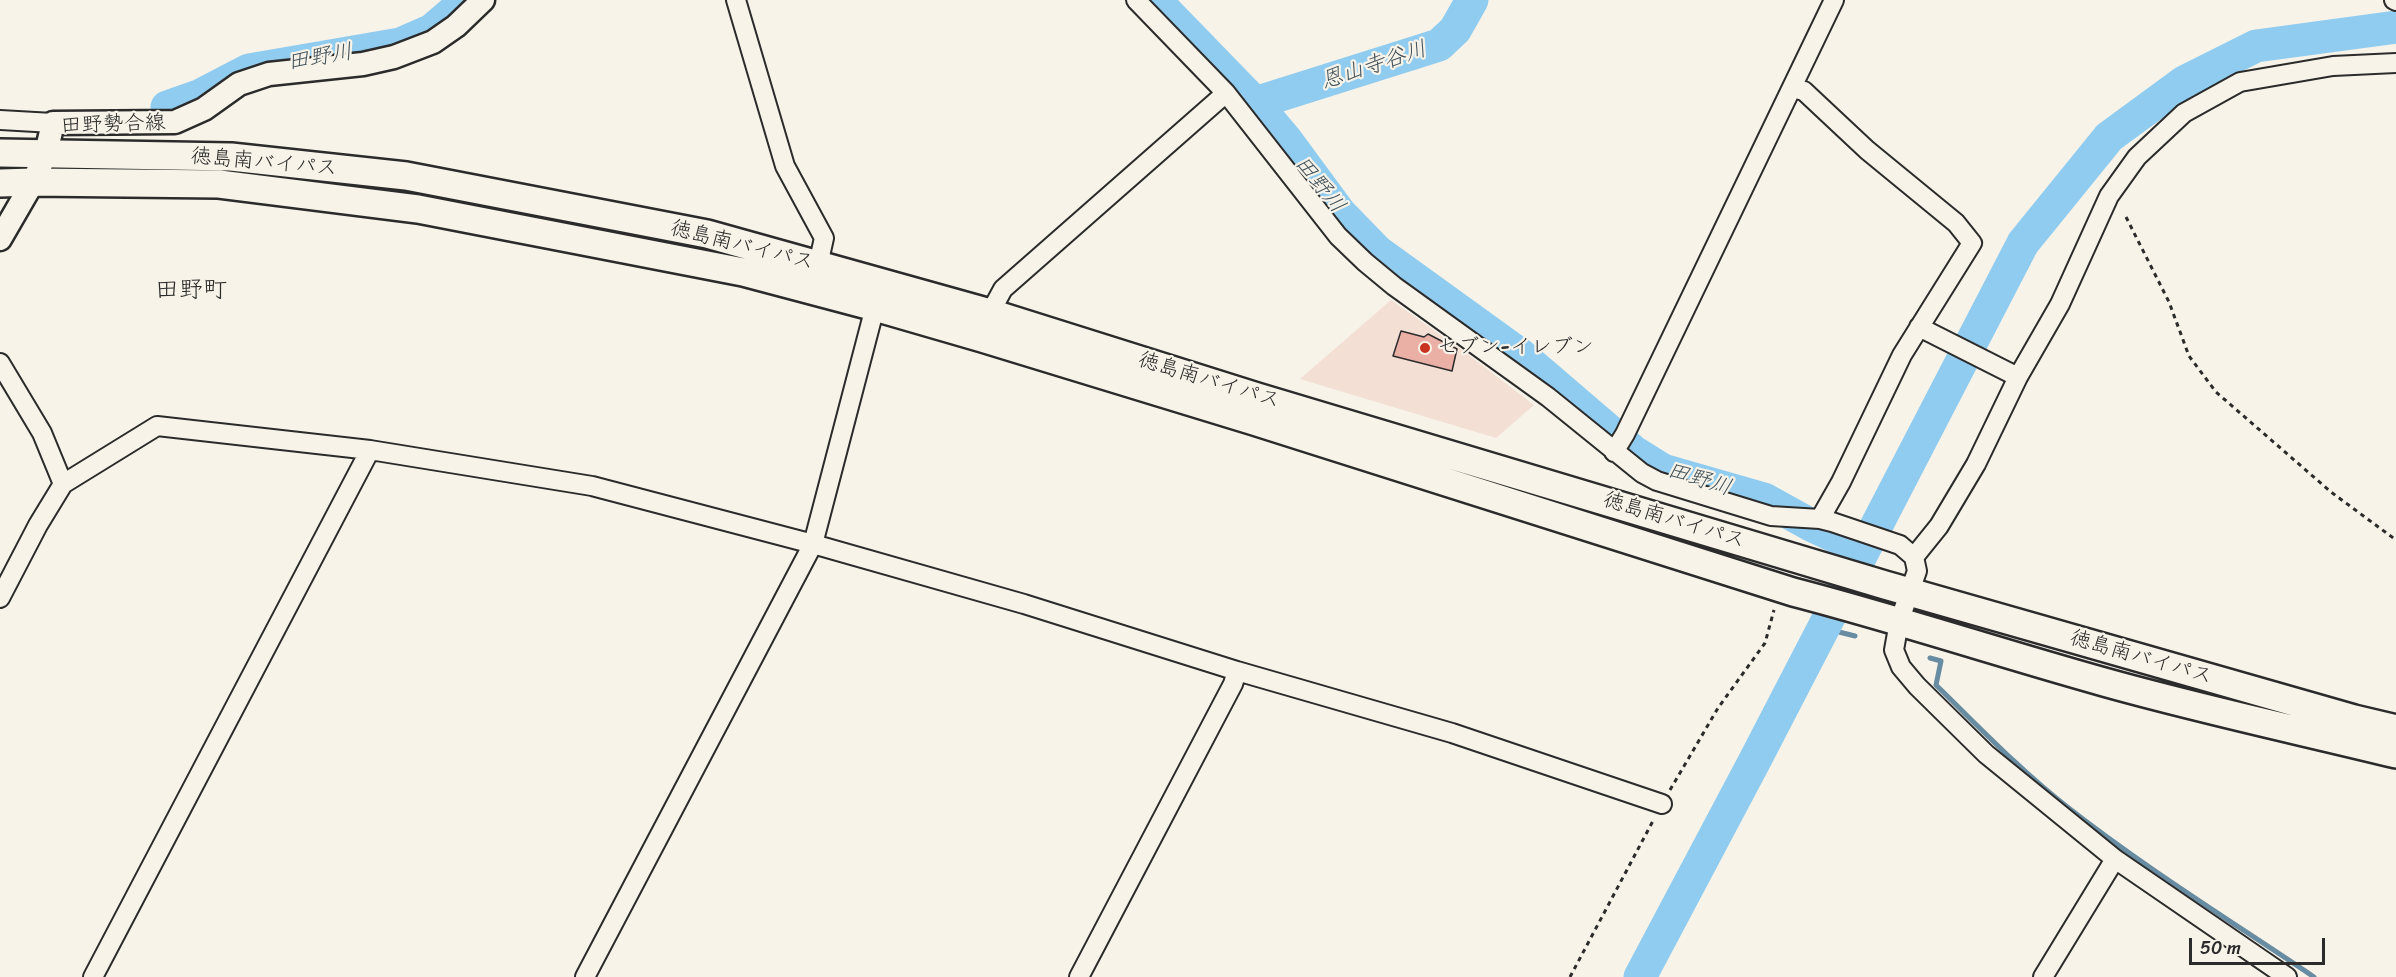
<!DOCTYPE html>
<html>
<head>
<meta charset="utf-8">
<style>
  body { margin:0 }
  #map { position:relative; width:2396px; height:977px; overflow:hidden; background:#f7f3e8; font-family:Sriracha,sans-serif }
  canvas { display:block }
  .scale { position:absolute; left:2189px; top:938px; width:136px; height:27px; box-sizing:border-box; border:3px solid #2b2b2b; border-top:0; padding-left:8px; font-size:18px; line-height:21px; white-space:nowrap; color:#2b2b2b; -webkit-text-stroke:4px #f7f3e8; paint-order:stroke }
</style>
</head>
<body>
<div id="map">
<canvas width="2396" height="977"></canvas>
<div class="scale">50 m</div>
</div>
<script>
const ctx = document.querySelector('canvas').getContext('2d');
ctx.lineJoin = 'round';
function fill(path, color) { ctx.fillStyle = color; ctx.fill(path, 'evenodd'); }
function trace(path, color, width, dash) { ctx.strokeStyle = color; ctx.lineWidth = width; ctx.lineCap = dash ? 'butt' : 'round'; ctx.setLineDash(dash || []); ctx.stroke(path); }
function label(font, color, halo, rows, align = 'center') {
  ctx.font = font + ' Sriracha,"Klee One",sans-serif'; ctx.lineWidth = 4.5; ctx.setLineDash([]); ctx.textBaseline = 'middle'; ctx.strokeStyle = halo; ctx.fillStyle = color; for (const [text, x, y, turn = 0] of rows) {
    ctx.save(); ctx.translate(x, y); ctx.rotate((+turn || 0) * Math.PI / 180); ctx.textAlign = isNaN(turn) ? turn : align; if (halo) ctx.strokeText(text, 0, 0); ctx.fillText(text, 0, 0); ctx.restore();
  }
}
const built = new Path2D(`
  M1391,300l71,50 72,55 -38,33 -196,-59z`);
const stream = new Path2D(`
  M1823,628l32,8
  M1930,658l11,3 -5,24c43,42 84,85 130,121 79,62 165,115 248,171`);
const river = new Path2D(`
  M1155,0l100,103 32,38 53,72 38,39 144,104 112,96 29,18 101,29 47,26 53,25
  M1255,103l184,-58 16,-15 17,-30
  M167,107l34,-12 48,-25 151,-26 32,-14 35,-30
  M1640,977l114,-215 269,-519 86,-106 75,-55 72,-36 140,-19`);
const building = new Path2D(`
  M1401,331l23,6 4,-3 29,15 -5,22 -59,-15z`);
const path = new Path2D(`
  M2126,217l43,85 20,54 27,36 115,100 65,48
  M1670,790l48,-82 47,-65 9,-33
  M1570,977l84,-158`);
const minor = new Path2D(`
  M736,0l49,166 39,72 -6,27
  M1136,0l90,93 112,143 27,26 29,24 154,111 94,76 15,8 114,35 49,3 12,3 68,23 14,12 3,14 -18,51 -5,28 7,17 16,19 69,68 129,105 172,118
  M2394,0l2,1
  M1793,88l11,3 63,59 89,73 16,20 -70,112 -61,127 -21,37
  M0,120l53,3
  M990,313l13,-24 223,-196
  M1919,327l99,50
  M0,363l42,70 21,51
  M1614,452l11,-18 209,-434
  M1914,557l25,-31 37,-62 42,-87 42,-73 49,-108 28,-39 47,-44 56,-31 93,-16 63,-3
  M0,598l38,-73 25,-41 94,-58 213,24 222,36 221,58 211,60 213,67 215,62 210,71
  M93,977l277,-527
  M585,977l228,-433 62,-237
  M1079,977l154,-293 4,-13
  M2043,977l72,-118`);
const major = new Path2D(`
  M0,239l33,-57 13,-29 7,-30 122,-1 29,-13 35,-25 30,-10 94,-10 31,-7 39,-15 23,-16 27,-26`);
const highway = new Path2D(`
  M0,153l231,4 175,19 301,58 283,79 267,84 628,188 469,134 42,10
  M0,183l33,-1 186,2 199,25 325,63 132,35 107,31 272,83 539,171c104,27 207,61 311,90 96,27 194,48 292,72`);
const markers = [
  [1425,348,6,"#c8321e"]
];
const streetNames = [
  ["田野勢合線",113,125,-2],
  ["徳島南バイパス",264,163,5],
  ["徳島南バイパス",742,246,14],
  ["徳島南バイパス",1209,381,17],
  ["徳島南バイパス",1674,521,17],
  ["徳島南バイパス",2141,658,16]
];
const poiNames = [
  ["セブン-イレブン",1437,348]
];
const waterNames = [
  ["田野川",320,58,-10],
  ["恩山寺谷川",1374,66,-18],
  ["田野川",1319,185,51],
  ["田野川",1699,480,17]
];
const quarterNames = [
  ["田野町",191,291]
];
fill(built, '#f3dfd4');
trace(stream, '#688ca1', 5);
trace(river, '#90ccf0', 33);
fill(building, '#eab0a6');
trace(building, '#2b2b2b', 1.5);
trace(minor, '#2b2b2b', 22);
trace(major, '#2b2b2b', 27);
trace(highway, '#2b2b2b', 32);
trace(path, '#2b2b2b', 3, [4.5, 4.5]);
trace(minor, '#f7f3e8', 18);
trace(major, '#f7f3e8', 22);
trace(highway, '#f7f3e8', 27);
for (const [x, y, r, color] of markers) { const dot = new Path2D(); dot.arc(x, y, r, 0, 2 * Math.PI); ctx.fillStyle = color; ctx.fill(dot); trace(dot, '#f7f3e8', 2); }
label('21px', '#2b2b2b', '#f7f3e8', streetNames);
label('21px', '#2b2b2b', '#f7f3e8', poiNames, 'left');
label('italic 22px', '#44535c', '#f7f3e8', waterNames);
label('24px', '#2b2b2b', '#f7f3e8', quarterNames);
</script>
</body>
</html>
